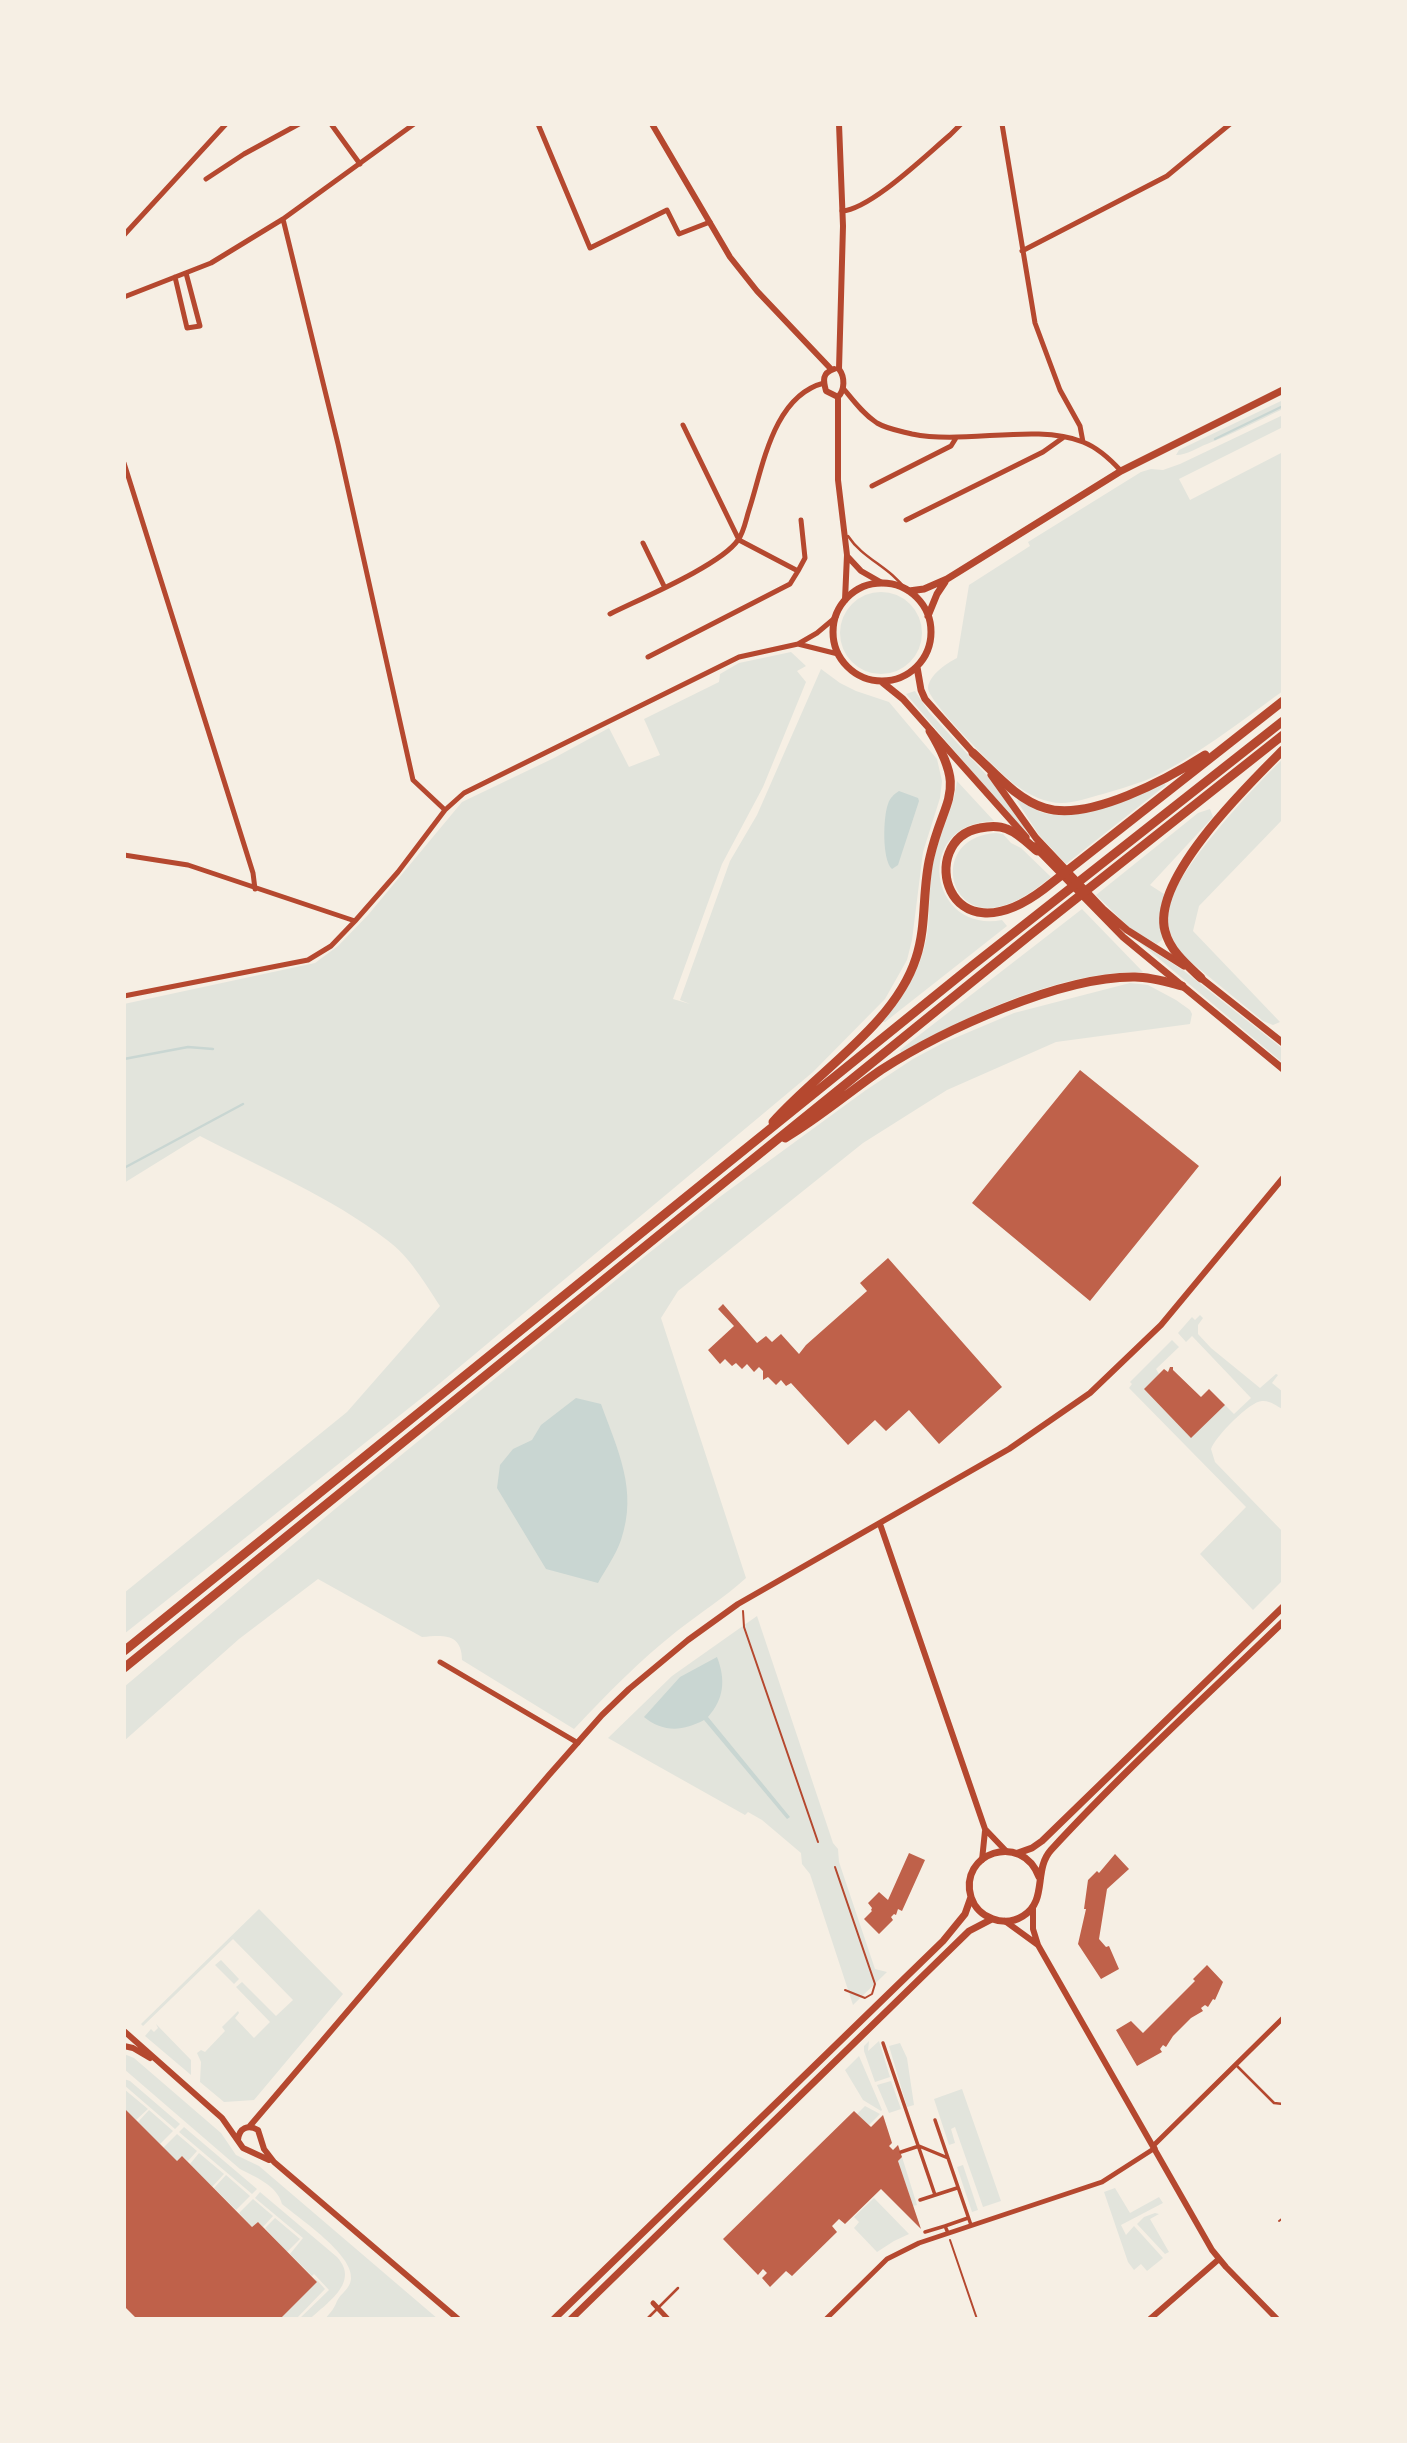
<!DOCTYPE html>
<html>
<head>
<meta charset="utf-8">
<style>
  body { margin:0 }
  #map { position:relative; width:1407px; height:2443px; overflow:hidden; background:#f6efe4; font-family:"Public Sans",sans-serif }
  canvas { display:block }
  .frame { position:absolute; inset:0; border:126px solid #f6efe4; pointer-events:none }
</style>
</head>
<body>
<div id="map">
<canvas width="1407" height="2443"></canvas>
<div class="frame"></div>
</div>
<script>
const ctx = document.querySelector('canvas').getContext('2d');
ctx.lineJoin = 'round';
function fill(path, color) { ctx.fillStyle = color; ctx.fill(path, 'evenodd'); }
function trace(path, color, width, dash) { ctx.strokeStyle = color; ctx.lineWidth = width; ctx.lineCap = dash ? 'butt' : 'round'; ctx.setLineDash(dash || []); ctx.stroke(path); }
const green = new Path2D(`
  M1283,400v9c-26,12 -50,25 -76,35 -11,4 -19,11 -31,11l3,-5z
  M1283,415v12l-104,52 11,21 93,-48v239c-41,29 -93,71 -139,90 -14,5 -28,9 -41,13 -13,3 -28,9 -42,9 -15,0 -32,-8 -44,-17 -15,-10 -89,-84 -89,-98 1,-13 19,-25 29,-30l12,-73 61,-39 -2,-4 113,-70 10,-3 12,1 17,-6z
  M840 633a41 41 0 1 1 82 0a41 41 0 1 1-82 0Z
  M791,652l15,14 -9,5 9,11 -43,105 -41,77 -49,135 17,5 -10,-4 50,-139 27,-46 64,-146 19,14 16,8 33,11 48,57 5,22 -2,17 -17,54 -11,88 -5,20 -22,39 -72,73 -55,46 -325,271 -309,245v-41l223,-181 93,-106c-15,-23 -31,-50 -53,-66 -56,-43 -125,-72 -187,-104l-76,47v-179l191,-41 23,-17 30,-31 94,-113 92,-44 55,-30 20,39 31,-12 -16,-36 75,-37 1,-8 19,-11z
  M915,691l14,21 63,69 36,52 -19,-18 -103,-121z
  M1283,759v60l-84,87 -6,25 87,91 -7,3 -10,-4 -77,-63c-12,-13 -21,-30 -18,-49 5,-35 87,-124 115,-150z
  M957,781l37,40c-82,2 -65,113 8,99l5,6 -122,96h-4c25,-26 43,-58 47,-95 2,-23 1,-46 6,-69 6,-27 20,-50 23,-77z
  M1164,783l2,2 -100,79 -27,-29 -22,-34 2,-2c9,6 18,13 29,15 34,7 85,-20 116,-31z
  M1210,809l3,8 -63,68 14,9c-5,16 -2,30 -2,46l-5,4 -25,-14 -36,-35 102,-82z
  M996,833l7,1 8,9 10,5 30,29c-15,12 -33,26 -53,30 -53,11 -66,-70 -2,-74z
  M1082,909l61,63c-82,-1 -171,41 -242,81l-1,-3z
  M1138,941l46,30 99,78v14z
  M1130,983l18,2 28,15 14,10 2,4 -2,10 -134,18 -109,48 -84,53 -185,148 -17,27 85,260c-22,20 -46,35 -69,53 -38,30 -70,63 -103,98l-112,-69c0,-27 -19,-25 -40,-23l-104,-58 -79,60 -115,102v-54l211,-178 314,-256 72,-57 145,-106 47,-31 30,-16 71,-30z
  M1200,1315l3,3 -5,7v9l13,14 49,40 16,-14 2,1 -6,8 11,9v17c-7,-3 -13,-9 -21,-8 -12,0 -47,36 -51,48l4,13 68,70v48l-30,30 -53,-56 46,-47 -117,-119 3,-4 -2,-2 42,-42 7,7 -23,22 3,5 -15,15 47,48 34,-32 9,9 17,-16 -59,-62 -6,6 -8,-9 14,-16 3,3z
  M757,1616l76,227 5,6 1,13 36,107 12,3 -34,33 -43,-131 -8,-10 -1,-11 -39,-33 -14,-8 -3,3 -137,-77 64,-62z
  M259,1909l84,85 -89,106 -30,2 -24,-20 1,-20 -4,-9 4,-3 4,2 20,-21 -3,-4 16,-16 1,2 -4,5 19,20 16,-16 -34,-35 6,-5 34,34 17,-16 -60,-61 -90,87 -2,-2z
  M221,1960l18,19 -5,5 -19,-19z
  M156,2024l35,36v15l-46,-39 6,-7 3,3 4,-4z
  M869,2041l-1,10 11,-10 11,36 -15,5 -11,-31v-5z
  M900,2043l7,15 7,47 -7,2 -18,-61z
  M124,2054l10,4 87,75 15,22 23,11 179,153h-113c6,-7 9,-10 12,-18 4,-8 13,-12 14,-22 3,-24 -51,-60 -69,-75 -5,-19 -27,-27 -42,-35l-116,-100z
  M859,2056l23,54 -1,1 -18,-11 -18,-30z
  M124,2079l6,2 50,43 -5,5 -51,-44z
  M891,2081l10,28 -12,4 -12,-28z
  M124,2089l24,20 -12,11 -12,-12z
  M962,2089l39,112 -18,6 -28,-80 -4,2 4,14 -6,2 -15,-46z
  M865,2106l15,8 -11,11 -12,-11z
  M149,2110l24,21 -13,13 -22,-22z
  M184,2127l73,62 -5,5 -73,-62z
  M177,2134l20,17 -9,10 -6,-5 -5,5 -14,-13z
  M199,2153l25,21 -12,13 -22,-23z
  M902,2157l15,48 -4,1 -15,-45z
  M963,2165l15,45 -6,2 -15,-45z
  M226,2175l24,21 -14,14 -22,-22z
  M1115,2188l15,25 29,-16 4,6 -42,22 5,10 8,-9 29,32 -16,13 -6,-7 -7,6 -6,-8 -24,-70z
  M260,2192l77,65c23,25 -9,45 -27,62h-11l30,-29 -15,-16 -2,2 -22,-22 13,-16 -48,-40z
  M874,2198l35,36 -15,7 -17,11 -23,-24 5,-6 -5,-5z
  M253,2199l20,17 -10,11 -5,-5 -6,5 -13,-14z
  M1155,2213l4,1 -9,5 19,33 -4,2 -28,-30 7,-7z
  M275,2218l25,21 -13,13 -22,-24z
  M314,2277l11,12 -29,30h-16l37,-37z`);
const water = new Path2D(`
  M899,791l19,7 1,3 -21,64 -6,4c-10,-9 -9,-52 -4,-65 2,-6 6,-10 11,-13z
  M576,1398l25,6c17,47 37,86 20,136 -5,15 -16,30 -23,43l-52,-14 -49,-81 3,-23 13,-16 19,-9 9,-15z
  M717,1657c9,23 7,42 -9,60l82,100 -3,2 -83,-99c-20,11 -41,13 -60,-3l36,-40z`);
const stream = new Path2D(`
  M1215,439l68,-33
  M124,1059l64,-12 25,2
  M124,1168l119,-64`);
const building = new Path2D(`
  M1080,1070l119,96 -109,135 -118,-98z
  M888,1258l114,129 -63,57 -30,-34 -23,21 -11,-11 -27,25 -57,-62 -5,3 -5,-6 -5,5 -8,-8 -5,3v-9l-4,-4 -5,5 -7,-8 -5,5 -6,-6 -4,3 -7,-7 -5,5 -12,-14 26,-24 -16,-17 5,-5 34,39 9,-7 6,6 9,-8 18,20 7,-9 61,-54 -7,-8z
  M1170,1367h3v3l28,27 8,-8 16,16 -34,33 -47,-49 20,-20 4,3z
  M909,1853l16,7 -23,51 -4,-2 -2,6 -2,-1 -3,3 2,3 -14,14 -15,-15 8,-8 -1,-1 1,-2 -4,-5 11,-11 9,8z
  M1115,1854l14,15 -22,20 -8,50 7,8 3,-1 10,23 -18,10 -23,-35 8,-35h-2l4,-29 9,-9 2,2z
  M1207,1965l16,17 -8,18 -2,-1 -5,8 -3,-2 -4,3 2,3 -12,7 -18,18 -7,11 -3,-2 -3,4 2,3 -25,14 -21,-36 15,-9 12,12 52,-52 -2,-2z
  M124,2108l53,53 5,-5 70,71 6,-5 59,60 -37,37h-143l-13,-13z
  M854,2111l17,16 12,-12 9,28 -3,3 4,4 5,-5 4,12 -4,4 23,68 -40,-40 -36,35 -6,-5 -7,7 5,6 -45,44 -6,-5 -16,16 -8,-9 5,-5 -4,-4 -5,6 -35,-36z`);
const path = new Path2D(`
  M743,1611l1,16 74,215
  M835,1867l40,117 -3,10 -7,4 -20,-8
  M1279,2221l4,-3
  M950,2240l27,79`);
const service = new Path2D(`
  M848,536c15,23 42,31 58,54
  M1236,2065l38,38 9,1
  M647,2319l31,-31`);
const pedestrian = new Path2D(`
  M883,2043l52,152
  M935,2120l36,105
  M901,2152l18,-6 29,12
  M920,2200l37,-12
  M945,2226l23,-8
  M925,2232l20,-6 3,7`);
const minor = new Path2D(`
  M331,124l29,40
  M538,124l52,124 77,-38 12,24 31,-12
  M1002,124l33,199 25,67 20,36 3,16
  M206,179l38,-25 55,-30
  M842,211c29,-2 84,-56 108,-76l11,-11
  M283,219l55,225 75,336 32,30
  M124,235l102,-111
  M1022,251l145,-75 63,-52
  M175,277l12,51 13,-2 -14,-53
  M124,297l87,-34 72,-44 131,-95
  M843,388c10,12 20,26 34,35 10,6 23,8 35,11 53,11 123,-11 171,8 13,5 28,18 38,29
  M683,425l56,115 59,31 7,-13 -4,-38
  M124,463l129,410 2,16
  M872,486l79,-40 5,-8
  M906,520l137,-68 21,-15
  M643,543l21,43
  M610,614c30,-15 111,-49 128,-74 6,-8 8,-21 11,-30 14,-43 24,-114 75,-127
  M798,644l40,10
  M648,657l142,-73 8,-13
  M124,855l64,10 167,56
  M124,996l184,-36 23,-14 24,-25 43,-49 47,-62 19,-17 275,-136 59,-13 19,-11 19,-16
  M440,1662l138,81
  M1154,2145l129,-127
  M653,2303l15,16
  M826,2319l61,-60 32,-16 183,-61 53,-34`);
const tertiary = new Path2D(`
  M652,124l78,133 27,34 74,78
  M839,124l4,102 -4,143
  M834,369c-12,4 -11,11 -8,22l12,6
  M838,397v83l9,75 -2,45
  M838,397c7,-7 7,-20 1,-28
  M848,557l13,14 21,12
  M880,1524l105,305 21,22
  M982,1860l3,-29
  M1033,1908v21l5,16 174,305 14,17 51,52
  M1005,1921l33,24
  M124,2031l98,87 21,30 26,12
  M124,2046l9,2 17,10
  M249,2127l300,-352 53,-60 27,-26 59,-49 50,-36 271,-155 81,-56 71,-68 122,-147
  M238,2140c1,-12 10,-16 20,-10l6,19 10,13 184,157
  M1150,2319l69,-60`);
const secondary = new Path2D(`
  M833 632a49 49 0 1 1 98 0a49 49 0 1 1-98 0Z
  M909,591l15,-2 23,-10 174,-108 162,-81
  M928,616l9,-22 8,-12
  M917,667l4,23 4,9 52,58
  M882,682l21,17 123,138
  M991,775l45,63 67,71 24,21 57,36
  M1034,846l89,91 160,132
  M1197,975l86,68
  M1018,1853l14,-5 10,-7 241,-234
  M1039,1877c-17,-46 -81,-24 -68,20 7,21 33,31 52,19 25,-15 10,-46 28,-66 73,-79 154,-153 232,-228
  M554,2319l389,-378 22,-27 6,-17
  M571,2319l398,-388 23,-12`);
const trunk = new Path2D(`
  M973,753c21,19 44,47 72,55 44,14 124,-30 160,-53
  M1037,851c-9,-8 -19,-18 -30,-22 -9,-4 -18,-3 -27,-1 -64,12 -35,136 64,61l239,-188
  M1201,978c-14,-13 -31,-27 -36,-47 -14,-52 83,-146 118,-181
  M773,1122c45,-51 122,-98 143,-164 11,-33 6,-68 14,-101 14,-61 38,-63 0,-126
  M785,1138c34,-20 64,-46 96,-68 62,-40 180,-94 254,-93 16,0 32,5 47,9
  M124,1651l849,-686 310,-244
  M124,1668l906,-733 253,-200`);
fill(green, '#e2e4dc');
fill(water, '#c9d6d2');
trace(stream, '#c9d6d2', 2.5);
fill(building, '#bf614a');
trace(path, '#b5482f', 2);
trace(service, '#b5482f', 2.5);
trace(pedestrian, '#b5482f', 3.5);
trace(minor, '#b5482f', 5);
trace(tertiary, '#b5482f', 6);
trace(secondary, '#b5482f', 7);
trace(trunk, '#b5482f', 9);
</script>
</body>
</html>
